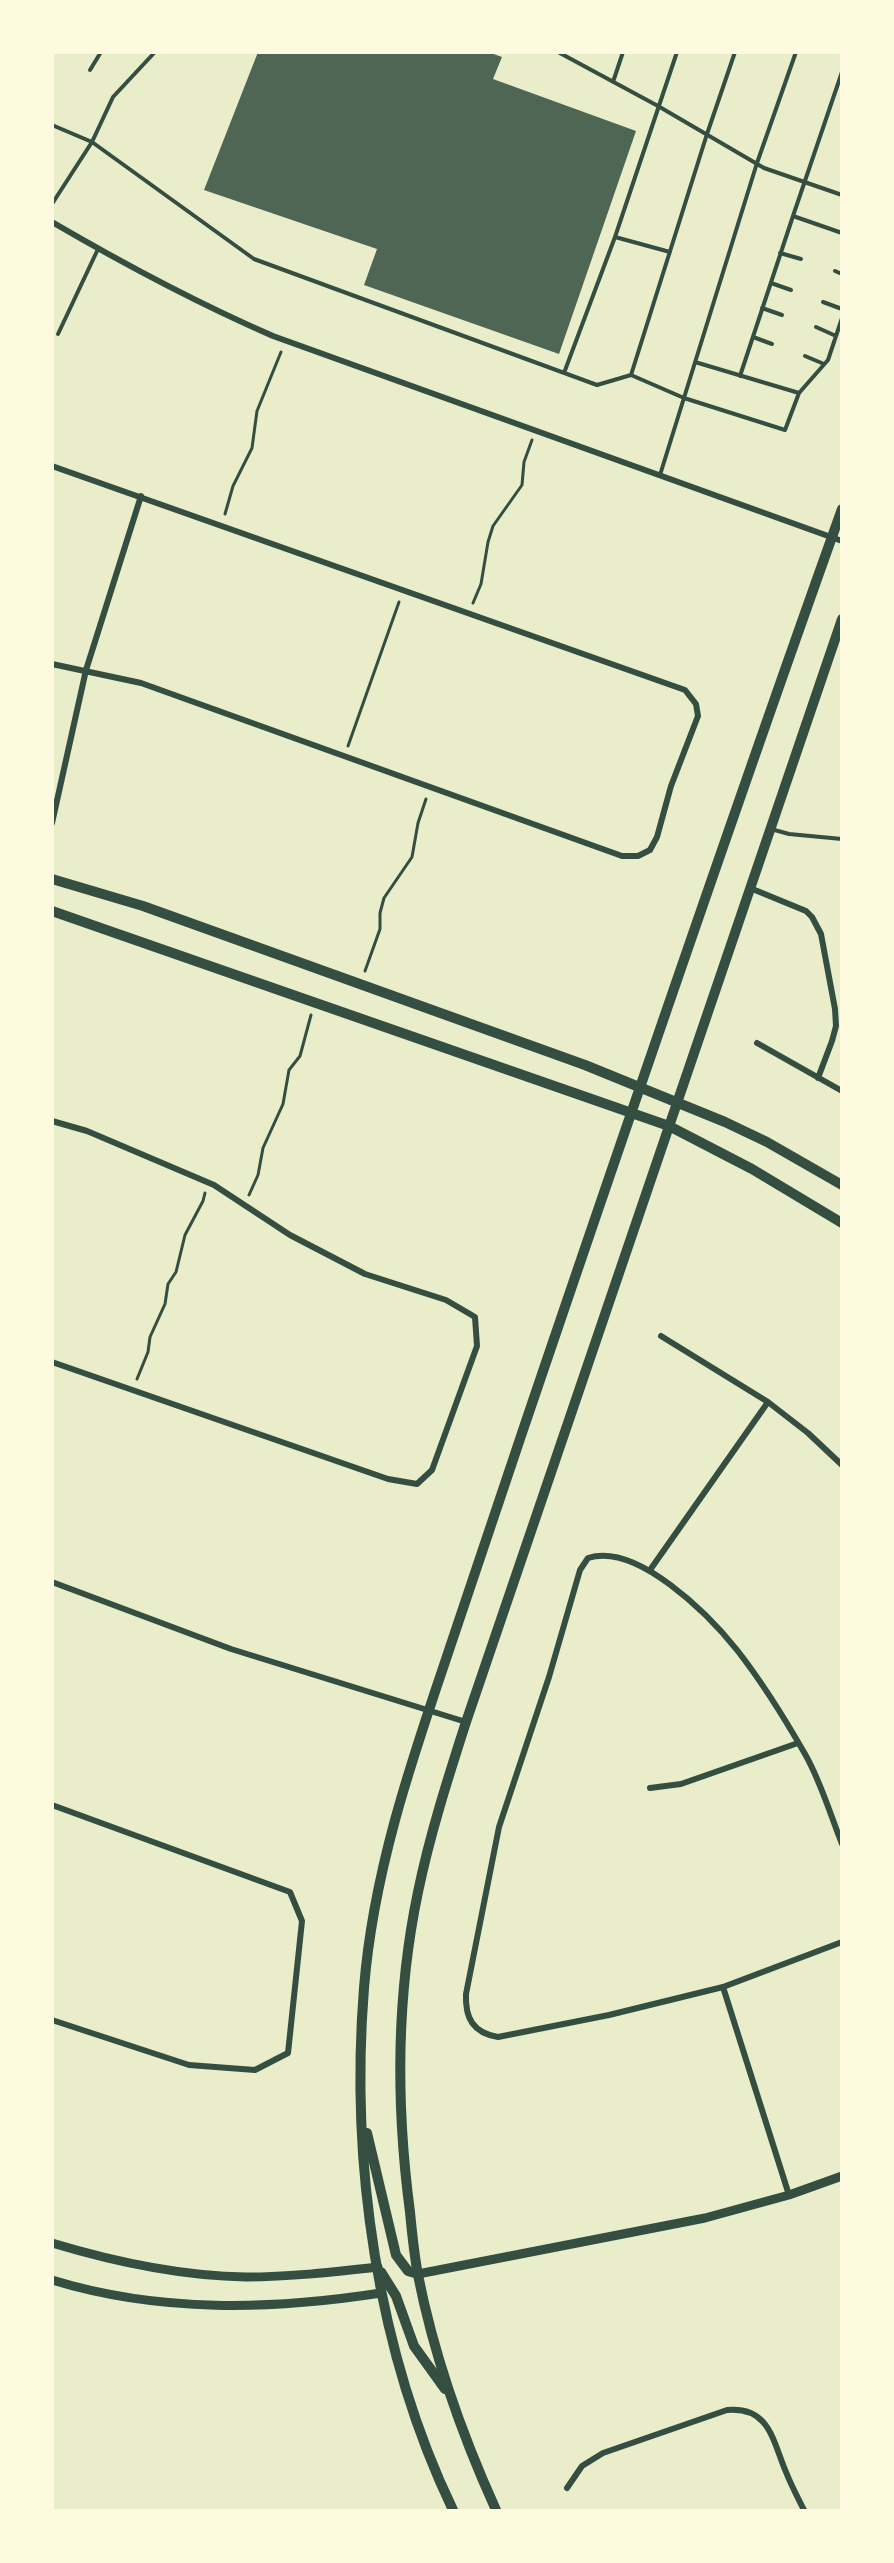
<!DOCTYPE html>
<html>
<head>
<meta charset="utf-8">
<style>
  body { margin:0 }
  #map { position:relative; width:894px; height:2563px; overflow:hidden; background:#e9edc9; font-family:Arial,sans-serif }
  canvas { display:block }
  .frame { position:absolute; inset:0; border:54px solid #fefae0; pointer-events:none }
</style>
</head>
<body>
<div id="map">
<canvas width="894" height="2563"></canvas>
<div class="frame"></div>
</div>
<script>
const ctx = document.querySelector('canvas').getContext('2d');
ctx.lineJoin = 'round';
function fill(path, color) { ctx.fillStyle = color; ctx.fill(path, 'evenodd'); }
function trace(path, color, width, dash) { ctx.strokeStyle = color; ctx.lineWidth = width; ctx.lineCap = dash ? 'butt' : 'round'; ctx.setLineDash(dash || []); ctx.stroke(path); }
const building = new Path2D(`
  M258,52h230l14,5 -9,22 143,52 -77,223 -195,-69 13,-36 -173,-59z`);
const path = new Path2D(`
  M225,514l8,-28 19,-38 5,-37 24,-59
  M473,603l8,-19 7,-42 5,-16 29,-41 2,-23 8,-22
  M348,746l51,-144
  M365,971l15,-42v-16l4,-15 28,-41 6,-34 8,-24
  M249,1195l9,-20 5,-27 20,-44 6,-34 11,-14 11,-41
  M137,1379l11,-27 2,-15 15,-33 3,-20 8,-12 9,-37 18,-34 2,-8`);
const service = new Path2D(`
  M558,52l100,54 106,62 78,27
  M90,70l11,-18
  M613,82l10,-30
  M52,125l40,17 21,-45 42,-45
  M52,204l40,-62 162,117 343,126 34,-10 53,23 101,32 14,-37 -104,-31
  M793,216l49,-144
  M615,237l62,-185
  M780,253l21,6
  M835,271l7,3
  M771,283l20,7
  M823,302l19,7
  M762,308l20,7
  M816,327l20,9
  M58,334l40,-85
  M753,337l19,7
  M805,356l19,8
  M564,373l51,-136 55,15
  M631,375l76,-241 28,-82
  M740,376l53,-160 49,17
  M799,393l29,-33 14,-42
  M660,475l97,-312 39,-111
  M771,829l18,5 53,5`);
const minor = new Path2D(`
  M52,222c72,42 145,81 221,114l569,205
  M52,466l633,224 11,14 2,12 -27,70 -14,51 -7,13 -12,6h-16l-481,-173 -89,-19
  M52,823l34,-153 55,-174
  M750,888l56,23 6,6 9,17 14,75 1,17 -4,15 -14,37
  M757,1043l85,48
  M52,1121l35,10 127,54 76,50 75,39 81,26 29,17 2,29 -45,124 -15,14 -29,-5 -336,-117
  M661,1336l107,66 40,31 34,32
  M650,1570l118,-168
  M52,1582l179,67 235,73
  M650,1788l31,-4 117,-41
  M52,1805l238,87 12,29 -14,132 -33,17 -66,-5 -137,-45
  M842,1844c-12,-30 -21,-62 -37,-90 -20,-35 -43,-72 -68,-104 -28,-35 -100,-108 -149,-92l-8,12 -31,107 -50,150 -33,167c-1,24 7,39 32,43l111,-22 114,-28 119,-45
  M723,1987l66,208
  M567,2488l15,-22 21,-13 124,-43c43,-4 46,32 59,62 5,13 12,26 18,38`);
const tertiary = new Path2D(`
  M52,2243c63,19 128,33 194,34 44,0 88,-5 132,-10
  M418,2274l287,-56 84,-23 53,-19
  M52,2280c108,33 219,30 329,13`);
const secondary = new Path2D(`
  M52,879l91,27 442,159 140,57 42,20 75,43
  M52,911l617,215 83,43 90,54
  M367,2133l29,122 12,16 10,3
  M381,2272l15,24 18,50 31,43
  M453,2510c-76,-158 -103,-348 -89,-522 9,-113 45,-220 81,-326 26,-76 51,-153 77,-229 105,-309 210,-617 320,-924
  M496,2510c-34,-75 -62,-154 -78,-235 -4,-21 -6,-42 -8,-63 -14,-106 -14,-215 8,-320 12,-58 30,-114 48,-170l376,-1103`);
fill(building, '#4f6655');
trace(path, '#344e41', 3);
trace(service, '#344e41', 4);
trace(minor, '#344e41', 6);
trace(tertiary, '#344e41', 9);
trace(secondary, '#344e41', 10);
</script>
</body>
</html>
